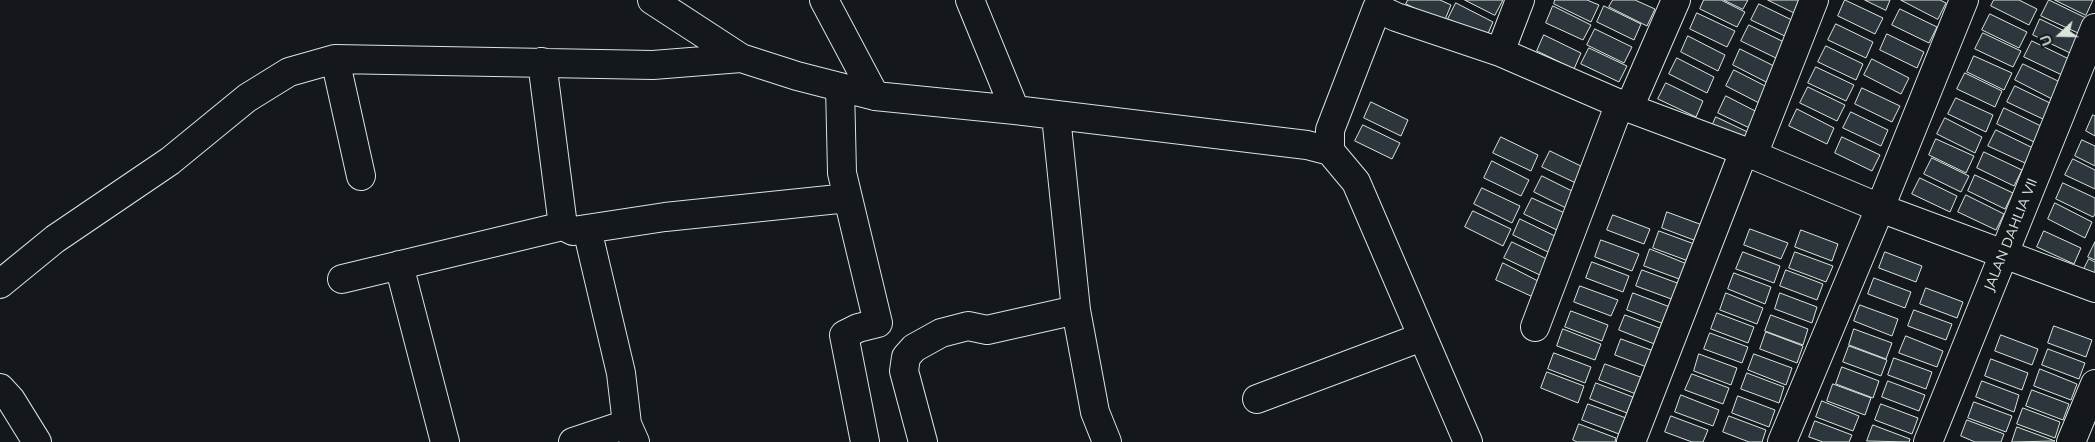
<!DOCTYPE html>
<html>
<head>
<meta charset="utf-8">
<style>
  body { margin:0 }
  #map { position:relative; width:2095px; height:442px; overflow:hidden; background:#14181c; font-family:Mulish,sans-serif }
  canvas { display:block }
  .north { position:absolute; left:2035px; top:10px; width:50px; height:50px; -webkit-text-stroke:4px #14181c; paint-order:stroke; rotate:249deg; font-size:14px; font-weight:700; line-height:20px; text-align:center; color:#d8e6dc }
  .north::after { content:''; display:block; margin:auto; width:18px; height:22px; background:#d8e6dc; clip-path:polygon(50% 0,100% 100%,50% 72%,0 100%) }
</style>
</head>
<body>
<div id="map">
<canvas width="2095" height="442"></canvas>
<div class="north">U</div>
</div>
<script>
const ctx = document.querySelector('canvas').getContext('2d');
ctx.lineJoin = 'round';
function fill(path, color) { ctx.fillStyle = color; ctx.fill(path, 'evenodd'); }
function trace(path, color, width, dash) { ctx.strokeStyle = color; ctx.lineWidth = width; ctx.lineCap = dash ? 'butt' : 'round'; ctx.setLineDash(dash || []); ctx.stroke(path); }
function label(font, color, halo, rows, align = 'center') {
  ctx.font = font + ' Mulish,sans-serif'; ctx.lineWidth = 4; ctx.setLineDash([]); ctx.textBaseline = 'middle'; ctx.strokeStyle = halo; ctx.fillStyle = color; for (const [text, x, y, turn = 0] of rows) {
    ctx.save(); ctx.translate(x, y); ctx.rotate((+turn || 0) * Math.PI / 180); ctx.textAlign = isNaN(turn) ? turn : align; if (halo) ctx.strokeText(text, 0, 0); ctx.fillText(text, 0, 0); ctx.restore();
  }
}
const building = new Path2D(`
  M1408,0h32l11,5 -7,17 -38,-18z
  M1465,0h38l-8,15z
  M1555,0h32l12,5 -8,17 -37,-18z
  M1613,0h22l20,9 -8,17 -38,-19z
  M1704,0h17l24,12 -8,15 -37,-18z
  M1724,0h24l-5,9z
  M1768,0h36l-7,14z
  M1845,0l38,18 -8,16 -37,-18z
  M1865,0h25l-4,10z
  M1901,0h39l6,3 -8,16z
  M1994,0h25l18,9 -8,16 -38,-19z
  M2049,0l37,18 -8,15 -37,-17z
  M2055,0h38l-7,15z
  M1456,3l37,19 -7,16 -38,-19z
  M1759,4l37,18 -7,16 -38,-18z
  M1553,6l38,19 -8,15 -37,-17z
  M1604,6l37,18 -7,16 -37,-18z
  M1900,9l37,18 -8,16 -37,-18z
  M1697,13l38,18 -8,16 -37,-18z
  M1990,14l37,18 -8,16 -37,-18z
  M2040,19l37,18 -7,16 -37,-18z
  M1836,24l37,18 -7,16 -38,-18z
  M1749,25l37,18 -8,16 -37,-18z
  M1595,29l37,18 -8,16 -37,-18z
  M1983,33l38,18 -8,16 -38,-18z
  M1887,34l37,18 -7,16 -37,-18z
  M1544,35l37,18 -7,16 -37,-18z
  M1688,36l37,19 -7,16 -37,-19z
  M2032,41l37,18 -7,16 -38,-18z
  M1826,46l37,18 -7,16 -38,-18z
  M1589,48l38,18 -8,16 -38,-18z
  M1740,49l38,19 -8,16 -37,-19z
  M1974,56l38,17 -8,17 -37,-18z
  M1677,58l37,19 -7,16 -38,-19z
  M1872,59l37,19 -8,16 -37,-19z
  M2023,64l37,18 -8,17 -37,-19z
  M1816,67l38,18 -8,16 -38,-18z
  M1734,70l37,19 -8,16 -37,-19z
  M1965,73l37,18 -7,16 -38,-18z
  M1666,83l37,18 -7,16 -38,-18z
  M2015,86l37,18 -7,16 -38,-18z
  M1808,87l37,18 -8,16 -37,-18z
  M1862,88l38,18 -8,16 -37,-18z
  M1726,96l37,19 -7,16 -38,-18z
  M1956,98l37,17 -7,17 -38,-18z
  M1371,102l37,18 -7,16 -37,-18z
  M2004,108l37,18 -7,16 -37,-18z
  M1797,109l37,19 -7,16 -38,-18z
  M1851,112l37,18 -7,16 -38,-18z
  M2093,115l2,1v20l-9,-5z
  M1716,117l38,18 -8,16 -37,-18z
  M1945,118l37,19 -7,16 -38,-19z
  M1363,125l37,18 -8,16 -37,-18z
  M1996,130l37,18 -8,15 -37,-17z
  M1501,137l37,18 -7,16 -38,-18z
  M1842,137l38,18 -8,16 -37,-18z
  M1936,139l38,17 -8,17 -37,-18z
  M2082,140l13,6v20l-20,-10z
  M1550,151l37,18 -7,16 -38,-18z
  M1984,152l38,18 -8,16 -37,-18z
  M1932,158l37,18 -8,16 -37,-18z
  M2073,159l22,11v19l-30,-14z
  M1492,161l37,19 -8,16 -37,-18z
  M1975,175l38,18 -8,16 -37,-18z
  M1542,176l38,19 -8,16 -38,-19z
  M1920,178l37,18 -7,16 -38,-18z
  M2063,183l32,15v16l-2,3 -37,-18z
  M1482,188l38,18 -8,17 -38,-19z
  M1966,195l38,19 -8,16 -38,-18z
  M1532,198l37,17 -8,17 -37,-18z
  M2055,203l37,19 -7,16 -37,-19z
  M1473,211l38,18 -8,17 -38,-19z
  M1667,212l38,14 -6,16 -37,-14z
  M1613,215l37,14 -6,15 -37,-14z
  M1520,219l37,18 -7,16 -37,-18z
  M1750,229l38,14 -7,16 -37,-14z
  M1801,230l37,14 -6,17 -37,-14z
  M1659,231l38,14 -6,17 -38,-14z
  M2044,231l37,17 -7,16 -37,-17z
  M1601,240l38,14 -7,17 -37,-14z
  M1512,242l37,18 -7,16 -38,-18z
  M2095,242v18l-7,-3z
  M1650,249l37,15 -5,16 -38,-14z
  M1743,252l37,14 -6,17 -38,-14z
  M1795,252l38,14 -7,16 -37,-14z
  M1885,252l37,14 -6,16 -37,-14z
  M2089,259l6,3v20l-14,-7z
  M1592,262l37,14 -6,16 -37,-14z
  M1503,263l37,19 -7,15 -37,-17z
  M1642,270l38,14 -6,16 -38,-14z
  M1786,270l37,14 -6,16 -37,-14z
  M1734,273l37,14 -6,17 -37,-15z
  M1874,278l37,14 -6,16 -37,-14z
  M1580,286l38,14 -7,16 -37,-14z
  M1926,288l37,14 -6,16 -37,-14z
  M1633,293l37,14 -6,17 -37,-14z
  M1726,293l37,15 -6,16 -37,-14z
  M1780,293l37,14 -5,16 -37,-14z
  M1860,305l38,14 -6,17 -38,-15z
  M1914,310l38,14 -6,16 -38,-14z
  M1571,311l37,14 -6,16 -37,-14z
  M1717,313l37,14 -6,16 -37,-14z
  M1625,315l37,14 -5,16 -38,-15z
  M1771,315l37,14 -5,16 -38,-14z
  M2054,326l38,14 -6,17 -38,-14z
  M1563,329l38,15 -6,16 -38,-14z
  M1854,329l38,14 -6,16 -37,-14z
  M1766,332l37,14 -6,17 -37,-14z
  M1710,333l38,14 -6,16 -38,-14z
  M2001,335l37,14 -6,16 -37,-14z
  M1906,336l37,15 -6,16 -38,-14z
  M1621,339l38,14 -7,16 -37,-14z
  M1849,346l38,14 -6,16 -38,-14z
  M2048,349l37,14 -6,16 -37,-14z
  M1554,353l37,14 -6,16 -37,-14z
  M1699,354l38,14 -6,17 -37,-14z
  M1754,354l38,14 -6,17 -38,-15z
  M1894,358l38,14 -6,17 -38,-14z
  M1991,359l37,14 -6,17 -37,-14z
  M1605,364l38,14 -7,16 -37,-14z
  M1842,367l37,14 -6,17 -37,-14z
  M2040,369l37,15 -6,16 -37,-14z
  M1547,372l37,14 -6,17 -37,-15z
  M1747,373l37,14 -5,16 -38,-14z
  M1692,374l37,14 -6,16 -38,-14z
  M1888,381l37,14 -6,16 -37,-14z
  M1982,381l37,14 -5,17 -38,-15z
  M1596,383l37,14 -6,16 -37,-14z
  M1833,384l38,14 -6,17 -38,-14z
  M2032,390l37,14 -6,16 -37,-14z
  M1681,395l38,15 -6,16 -38,-14z
  M1738,396l37,14 -6,17 -37,-14z
  M1822,401l37,15 -6,15 -37,-14z
  M1974,402l38,14 -6,16 -38,-14z
  M1588,404l38,14 -7,16 -37,-14z
  M1881,404l37,14 -6,16 -37,-14z
  M2023,408l37,14 -5,16 -38,-14z
  M1671,416l37,14 -5,12h-11l-27,-10z
  M1729,416l37,14 -4,12h-13l-26,-10z
  M1967,420l37,14 -3,8h-26l-14,-6z
  M1815,421l37,14 -3,7h-26l-14,-5z
  M1579,424l37,14 -1,4h-38l-4,-2z
  M1873,425l37,14 -1,3 -42,-1z
  M2017,427l38,14 -43,1z`);
const minor = new Path2D(`
  M652,0l89,58 56,18 78,20 140,14 292,35 23,6 26,31 112,260
  M824,0l51,96
  M970,0l45,110
  M1500,52l20,-52
  M335,59l26,117
  M840,87l2,86 36,150 -20,5 -14,7 21,107
  M1629,108l47,-108
  M1056,116l20,194 19,102 12,30
  M1330,151v-21l47,-122 19,9 104,35 129,56 115,43 136,57 215,80
  M1753,155l61,-155
  M563,226l10,5 92,-14 183,-19
  M587,229l34,144 6,51 8,18
  M399,265l46,177
  M342,279l221,-53 -21,-164
  M0,284l55,-45 115,-78 77,-63 42,-26 46,-13 318,6 88,-7
  M1535,327l85,-224
  M0,388l11,12 26,42
  M1257,399l165,-62
  M573,442l54,-18
  M923,442l-19,-71 2,-14 8,-9 27,-15 27,-7 19,4 89,-20
  M1631,442l113,-291
  M1782,442l98,-234 84,-208
  M1928,442l167,-414
  M2071,442l24,-58`);
const streetNames = [
  ["JALAN DAHLIA VII",2011,235,-68]
];
fill(building, '#2c363c');
trace(building, '#d8e6dc', 1);
trace(minor, '#d8e6dc', 30);
trace(minor, '#14181c', 28);
label('14px', '#d8e6dc', '#14181c', streetNames);
</script>
</body>
</html>
